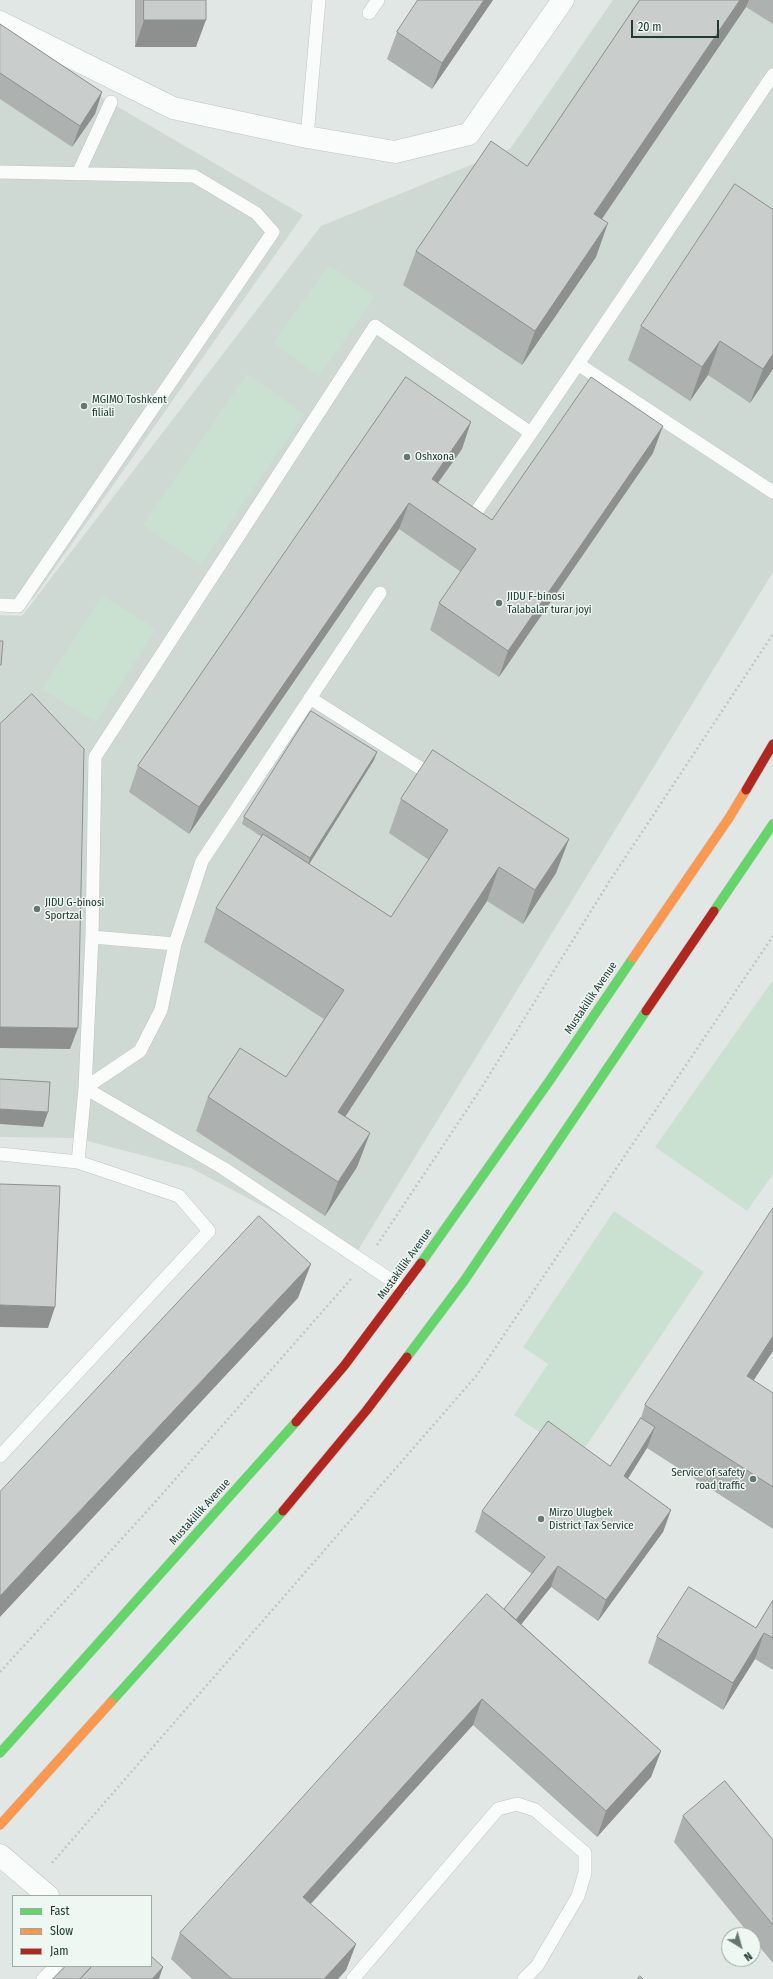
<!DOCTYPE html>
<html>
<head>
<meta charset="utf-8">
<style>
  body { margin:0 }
  #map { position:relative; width:773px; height:1979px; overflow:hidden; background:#e1e7e4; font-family:"Fira Sans Condensed",sans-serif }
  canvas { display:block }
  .legend { position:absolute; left:12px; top:1895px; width:140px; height:72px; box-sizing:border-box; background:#eff7f3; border:1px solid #9caba6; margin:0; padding:5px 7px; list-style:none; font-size:12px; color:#203a33 }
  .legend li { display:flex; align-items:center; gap:8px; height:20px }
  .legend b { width:20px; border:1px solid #9caba6 }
  .north { position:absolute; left:721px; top:1927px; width:40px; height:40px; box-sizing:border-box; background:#eff7f3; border:1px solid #9caba6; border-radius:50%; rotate:143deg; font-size:11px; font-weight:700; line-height:16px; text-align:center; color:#203a33 }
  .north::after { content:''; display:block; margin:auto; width:14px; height:18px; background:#647771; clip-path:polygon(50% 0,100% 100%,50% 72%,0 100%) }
  .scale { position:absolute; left:631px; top:20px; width:88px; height:18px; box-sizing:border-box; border:2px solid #203a33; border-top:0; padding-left:5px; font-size:12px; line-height:14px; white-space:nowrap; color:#203a33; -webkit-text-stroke:3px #eff7f3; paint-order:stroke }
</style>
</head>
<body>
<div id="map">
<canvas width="773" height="1979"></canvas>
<ul class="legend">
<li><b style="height:5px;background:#63d668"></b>Fast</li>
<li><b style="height:5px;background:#ff974d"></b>Slow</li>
<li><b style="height:5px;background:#b3261e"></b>Jam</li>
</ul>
<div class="north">N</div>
<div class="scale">20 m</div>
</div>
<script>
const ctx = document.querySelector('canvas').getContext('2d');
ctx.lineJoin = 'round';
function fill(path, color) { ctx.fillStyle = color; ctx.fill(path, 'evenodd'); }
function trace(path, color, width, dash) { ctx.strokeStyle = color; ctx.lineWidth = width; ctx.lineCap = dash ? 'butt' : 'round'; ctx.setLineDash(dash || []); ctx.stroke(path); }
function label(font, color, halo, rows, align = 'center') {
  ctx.font = font + ' "Fira Sans Condensed",sans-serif'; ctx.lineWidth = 3; ctx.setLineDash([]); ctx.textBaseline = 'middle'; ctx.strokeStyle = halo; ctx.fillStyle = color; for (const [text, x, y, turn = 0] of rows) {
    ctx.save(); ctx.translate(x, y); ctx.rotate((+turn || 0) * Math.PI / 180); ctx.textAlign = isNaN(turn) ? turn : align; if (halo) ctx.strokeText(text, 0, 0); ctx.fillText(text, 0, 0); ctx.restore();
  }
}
const built = new Path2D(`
  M613,0h160v572l-418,683 -164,-87 -115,-30 -76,-1v-522l22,1 299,-390 189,-77z
  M0,38l303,177 -270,384 -33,-1z`);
const green = new Path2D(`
  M329,265l46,32 -56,79 -46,-33z
  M247,374l57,40 -103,151 -58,-40z
  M102,596l54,33 -60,93 -54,-33z
  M773,980v194l-26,37 -92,-64z
  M614,1211l90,61 -126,186 -64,-43 34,-51 -25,-17z`);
const path = new Path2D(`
  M377,1245l103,-155 129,-208 164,-248
  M0,1672l149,-163 202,-230
  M52,1863l425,-488 296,-439`);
const lane = new Path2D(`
  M369,13l9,-13
  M307,137l12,-137
  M0,172l194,4 62,37 17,19 -255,374 -18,-1
  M78,174l33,-72
  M578,364l195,-289
  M472,518l59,-85
  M310,698l126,80
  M92,937l83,7 -14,66 -21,41 -55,37 138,80 180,120
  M175,944l27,-83 178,-268
  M0,1154l78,8 101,34 30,35 -209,225
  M78,1162l7,-74 7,-151 3,-180 280,-431 156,107 47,-69 195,128
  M43,1979l13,-13
  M353,1979l145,-170 19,-5 18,6 50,43v20l-7,23 -41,70 -13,13`);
const street = new Path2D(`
  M0,22l173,86 134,29 88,15 74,-18 94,-134
  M0,1855l48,41`);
const fast = new Path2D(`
  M714,911l59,-87
  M421,1263l129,-183 83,-122
  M407,1357l57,-76 182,-270
  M111,1702l172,-191
  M0,1753l296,-331`);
const slow = new Path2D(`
  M633,958l96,-140 17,-28
  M0,1825l111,-123`);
const jam = new Path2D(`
  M746,790l27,-46
  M646,1011l68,-100
  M296,1422l48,-56 77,-103
  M283,1511l83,-100 41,-54`);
const wall = new Path2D(`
  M135,0h71l-10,47h-61z
  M493,0l-61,89 -45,-30 10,-27z
  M640,0h133v24l-27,-17 -144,212 -6,38 -74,108 -119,-80 13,-34 111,-85z
  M0,24l102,68 -7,22 -23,33 -72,-48z
  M773,208v161l-23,34 -42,-28 -18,26 -62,-41 13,-34z
  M462,449l-24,34 54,37 161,-67 -154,224 -69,-47 9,-27 22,-31 -62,-43 -210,305 -60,-42 9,-26z
  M374,760l-65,104 82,53 38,-57 -40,-27 12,-34 168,40 -13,34 -33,51 -36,-23 -142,215 25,17 -13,34 -32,49 -129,-85 12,-34 78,-20 38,-58 -120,-77 12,-34 46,-71 -20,-13 2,-7z
  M754,1381l19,12v136l-126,-81 -19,31 43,31 -8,22 -65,89 -47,-34 -30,37 140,127 -10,26 -54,60 -124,-112 -162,179 45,40 -10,26 -8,9h-146l-21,-20 9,-26 324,-324 28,-35 -57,-42 7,-21 128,-45 31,-48 4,-13z
  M773,1600v70l-18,-11 -32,51 -75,-47 9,-26 99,-9z
  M683,1816l90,24v123l-20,-24v-4h-3l-76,-93z`);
const shadedWall = new Path2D(`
  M484,0h9l-61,89 10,-26z
  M740,0h9l-3,7 -164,241 12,-34z
  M144,20h62l-10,27h-61z
  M102,92l-7,22 -23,33 8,-21z
  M608,223l-12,34 -74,108 13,-34z
  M720,341l-12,34 -18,26 12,-34z
  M773,354v15l-23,34 13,-34z
  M471,422l-9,27 -40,56 10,-26z
  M663,426l-10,27 -154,224 9,-26z
  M409,503l-10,26 -210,305 10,-27z
  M377,752l-3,8 -66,106 2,-8z
  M569,839l-13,34 -33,51 12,-34z
  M499,867l-12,34 -161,245 12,-34z
  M0,1027l78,1 -8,21 -70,-1z
  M0,1109l48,3 -5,15 -43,-3z
  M370,1133l-13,34 -32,49 13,-34z
  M311,1264l-13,34 -298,319v-21z
  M0,1305l55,2 -7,21 -48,-1z
  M773,1336v15l-39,59 13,-34z
  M655,1427l-8,21 -31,49 8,-21z
  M671,1510l-8,22 -65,89 8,-21z
  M558,1566l-7,21 -46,58 7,-21z
  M764,1633l-9,26 -32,51 10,-27z
  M482,1699l-9,26 -180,198 10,-26z
  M661,1751l-10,26 -54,60 9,-26z
  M356,1944l-10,26 -8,9h-14z
  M163,1967l-4,12h-7z`);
const building = new Path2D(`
  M144,0h62v20h-62z
  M418,0h66l-42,63 -45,-31z
  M640,0h100l-146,214 14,9 -73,108 -119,-80 75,-110 36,25z
  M0,24l102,68 -22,34 -80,-53z
  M735,184l37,25 1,-1v146l-10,15 -43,-28 -18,26 -61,-41z
  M406,377l65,45 -39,57 60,41 99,-143 72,49 -155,225 -69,-48 37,-54 -67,-46 -210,304 -61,-41z
  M0,641h3l-2,24h-1z
  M32,694l52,55 -6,279 -78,-1v-303z
  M311,711l66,41 -67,106 -66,-41z
  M433,750l136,89 -34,51 -36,-23 -161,245 32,21 -32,49 -130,-85 32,-49 46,29 58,-87 -128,-82 47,-74 128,83 57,-87 -47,-31z
  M0,1079l50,3 -2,30 -48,-3z
  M0,1184l60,2 -5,121 -55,-2z
  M773,1208v128l-26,40 26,17v94l-128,-82z
  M259,1216l52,48 -311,332v-104z
  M641,1418l14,9 -31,49 47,34 -65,90 -48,-34 -42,54 -12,-11 41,-52 -63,-46 66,-90 62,45z
  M689,1587l67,41 17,-28v38l-9,-5 -31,50 -76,-46z
  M487,1594l174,157 -55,60 -124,-112 -179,198 53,47 -32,35h-92l-52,-46z
  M725,1781l48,59v85l-90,-109z
  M151,1956l12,11 -11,12h-72l12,-13h59z
  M66,1966h26l-12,13h-27z
  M640,1976l3,3h-5z`);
const markers = [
  [84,406,4,"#647771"],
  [407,457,4,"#647771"],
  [499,603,4,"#647771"],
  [37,909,4,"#647771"],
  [753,1479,4,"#647771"],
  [541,1519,4,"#647771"]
];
const poiNames = [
  ["MGIMO Toshkent",92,400],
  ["filiali",92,413],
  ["Oshxona",415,457],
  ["JIDU F-binosi",507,597],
  ["Talabalar turar joyi",507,610],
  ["JIDU G-binosi",45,903],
  ["Sportzal",45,916],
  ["Service of safety",745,1473,"right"],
  ["road traffic",745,1486,"right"],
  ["Mirzo Ulugbek",549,1513],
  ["District Tax Service",549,1526]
];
const streetNames = [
  ["Mustakillik Avenue",591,998,-56],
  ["Mustakillik Avenue",405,1264,-54],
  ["Mustakillik Avenue",200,1512,-48]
];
fill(built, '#cfd9d4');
fill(green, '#cae1d1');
trace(lane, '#bec4c1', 14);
trace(street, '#bec4c1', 23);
trace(fast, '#bbc4c1', 10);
trace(slow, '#bbc4c1', 10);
trace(jam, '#bbc4c1', 10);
trace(path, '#bfc7c5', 2.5, [2, 3]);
trace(lane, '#fafbfb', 13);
trace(street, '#fafbfb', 22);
trace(fast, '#63d668', 9);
trace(slow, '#ff974d', 9);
trace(jam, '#b3261e', 9);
fill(wall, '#adb1af');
fill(shadedWall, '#8d908f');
fill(building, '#c9cecc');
trace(building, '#8d908f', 1);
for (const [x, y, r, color] of markers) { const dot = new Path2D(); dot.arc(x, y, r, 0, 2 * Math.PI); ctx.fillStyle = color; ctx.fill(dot); trace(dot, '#eff7f3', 1.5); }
label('11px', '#203a33', '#eff7f3', poiNames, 'left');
label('11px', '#203a33', '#eff7f3', streetNames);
</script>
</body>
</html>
